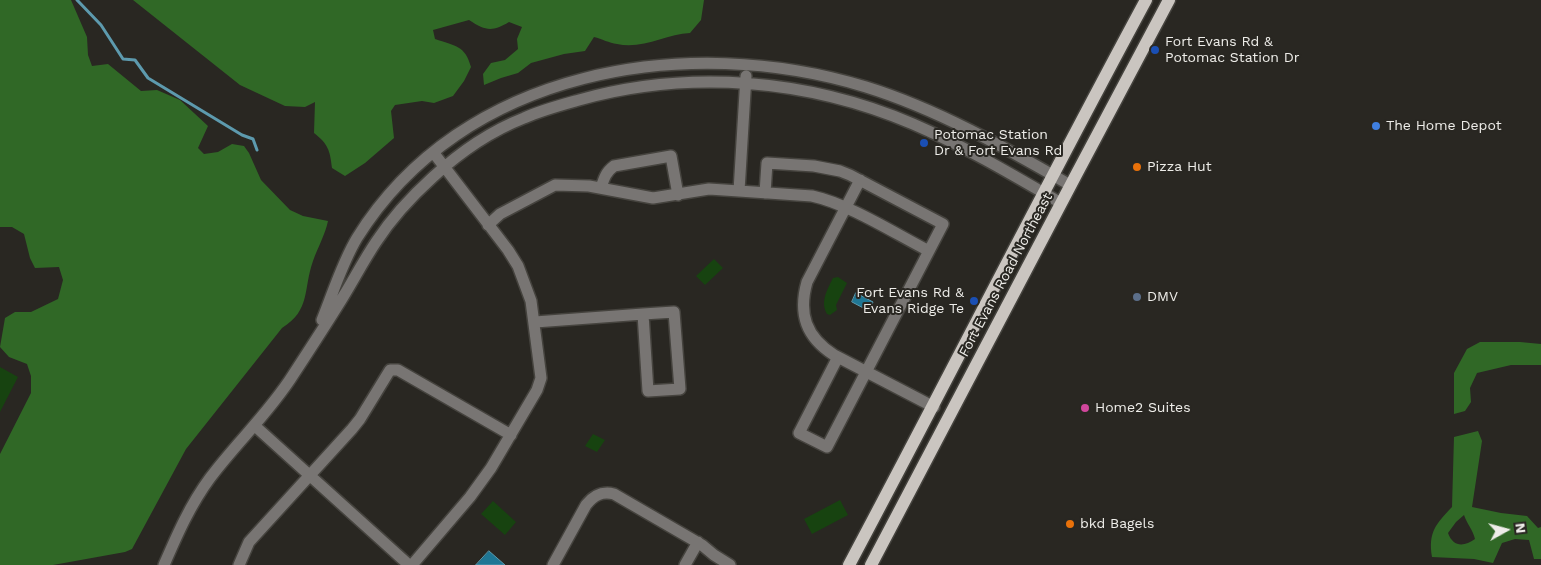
<!DOCTYPE html>
<html>
<head>
<meta charset="utf-8">
<style>
  body { margin:0 }
  #map { position:relative; width:1541px; height:565px; overflow:hidden; background:#292722; font-family:"Work Sans",sans-serif }
  canvas { display:block }
  .north { position:absolute; left:1481px; top:505px; width:50px; height:50px; -webkit-text-stroke:4px #292722; paint-order:stroke; rotate:83deg; font-size:14px; font-weight:700; line-height:20px; text-align:center; color:#eeede9 }
  .north::after { content:''; display:block; margin:auto; width:18px; height:22px; background:#eeede9; clip-path:polygon(50% 0,100% 100%,50% 72%,0 100%) }
</style>
</head>
<body>
<div id="map">
<canvas width="1541" height="565"></canvas>
<div class="north">N</div>
</div>
<script>
const ctx = document.querySelector('canvas').getContext('2d');
ctx.lineJoin = 'round';
function fill(path, color) { ctx.fillStyle = color; ctx.fill(path, 'evenodd'); }
function trace(path, color, width, dash) { ctx.strokeStyle = color; ctx.lineWidth = width; ctx.lineCap = dash ? 'butt' : 'round'; ctx.setLineDash(dash || []); ctx.stroke(path); }
function label(font, color, halo, rows, align = 'center') {
  ctx.font = font + ' "Work Sans",sans-serif'; ctx.lineWidth = 4; ctx.setLineDash([]); ctx.textBaseline = 'middle'; ctx.strokeStyle = halo; ctx.fillStyle = color; for (const [text, x, y, turn = 0] of rows) {
    ctx.save(); ctx.translate(x, y); ctx.rotate((+turn || 0) * Math.PI / 180); ctx.textAlign = isNaN(turn) ? turn : align; if (halo) ctx.strokeText(text, 0, 0); ctx.fillText(text, 0, 0); ctx.restore();
  }
}
const green = new Path2D(`
  M714,259l9,9 -18,17 -9,-9z
  M838,277l9,6 -11,22 1,5 -7,5 -3,-1c-7,-12 0,-24 6,-36z
  M0,367l18,10 -18,35z
  M593,434l12,6 -8,12 -12,-6z
  M840,500l8,15 -36,19 -8,-15z
  M493,501l23,21 -11,13 -24,-21z`);
const forest = new Path2D(`
  M0,0h71l16,37 1,18 4,11 16,-2 33,27 16,-1 23,10 28,26 -10,22 6,6 14,-2 14,-8 12,2 5,7 12,27 29,30 13,6 25,5c-3,14 -10,26 -15,40 -10,28 -2,49 -31,67l-96,121 -54,100 -7,3 -72,13h-53v-111l31,-61v-17l-4,-12 -18,-7 -9,-10 5,-29 10,-6h16l27,-13 5,-19 -4,-13 -24,1 -5,-10 -6,-24 -12,-7h-12z
  M133,0h571l-3,20 -11,13c-24,1 -48,17 -73,11 -8,-1 -15,-5 -23,-7l-9,14 -21,3 -33,9 -13,10 -17,5 -17,7 -1,-11 8,-11 14,-3 13,-11 -1,-10 5,-12 -13,-5c-17,10 -23,9 -40,-2l-36,10 2,9c20,7 30,6 36,28l-7,14 -11,15 -19,7 -12,-2 -27,4 -4,6 3,27 -29,25 -20,13 -13,-8c-2,-18 -4,-24 -18,-35l1,-31 -10,5 -20,-1 -45,-21z
  M1480,342h40l21,2v21h-30l-34,8 -7,15 1,14 -6,9 -11,3v-41l13,-24z
  M1478,431l4,10 -10,66 29,6 26,3 11,12 3,-1v32h-7l-5,-19 -14,-1 -13,4 -9,20 -19,-4 -42,-2c-4,-25 4,-33 20,-50l2,-70zM1464,515c3,9 9,15 11,24 -11,8 -22,8 -27,-6l8,-11z`);
const water = new Path2D(`
  M856,293l17,9 -4,9 -17,-9z
  M489,551l16,14h-29z`);
const stream = new Path2D(`
  M77,0l24,25 22,34 12,1 13,18 94,57 11,4 4,11`);
const minor = new Path2D(`
  M746,76l-7,115 73,5c37,8 82,37 117,55
  M860,180l-53,102c-9,32 -1,55 27,73l100,52
  M601,188c3,-10 5,-16 13,-22l57,-10 7,39
  M765,193l2,-30 47,3 26,5 10,4 93,49 -116,223 -28,-14 39,-76
  M488,225l12,-11 55,-29 34,1 64,12 56,-9 30,2
  M674,312l6,77 -32,2 -5,-77z
  M322,320c11,-27 20,-57 35,-82 105,-169 330,-206 509,-151 71,22 140,61 204,98
  M535,322l108,-8
  M255,426l154,139
  M164,565c13,-30 26,-60 46,-87 26,-35 59,-65 83,-103 17,-26 34,-52 50,-78 11,-18 21,-37 33,-55 15,-23 36,-46 57,-65 26,-24 58,-46 91,-59 18,-8 37,-13 55,-18 110,-31 229,-21 334,24 51,22 100,51 148,79
  M239,565l10,-23 103,-113 8,-10 30,-49h8l113,65
  M412,565l58,-68 21,-29 46,-78 4,-12 -10,-77 -13,-35 -10,-16 -75,-98
  M553,565l33,-60c8,-10 16,-14 28,-11l88,51 12,10 16,10
  M685,565l13,-23`);
const major = new Path2D(`
  M849,565c100,-188 196,-378 297,-565
  M871,565l205,-390 93,-175`);
const markers = [
  [1155,50,5,"#1a4fb4"],
  [1376,126,5,"#3f7fe0"],
  [924,143,5,"#1a4fb4"],
  [1137,167,5,"#e8710a"],
  [1137,297,5,"#5c6f8a"],
  [974,301,5,"#1a4fb4"],
  [1085,408,5,"#d1479c"],
  [1070,524,5,"#e8710a"]
];
const poiNames = [
  ["Fort Evans Rd &",1165,42],
  ["Potomac Station Dr",1165,58],
  ["The Home Depot",1386,126],
  ["Potomac Station",934,135],
  ["Dr & Fort Evans Rd",934,151],
  ["Pizza Hut",1147,167],
  ["Fort Evans Rd &",964,293,"right"],
  ["Evans Ridge Te",964,309,"right"],
  ["DMV",1147,297],
  ["Home2 Suites",1095,408],
  ["bkd Bagels",1080,524]
];
const streetNames = [
  ["Fort Evans Road Northeast",1006,275,-62]
];
fill(green, '#174310');
fill(forest, '#306826');
fill(water, '#1f7795');
trace(water, '#5d9aae', 1);
trace(stream, '#5d9aae', 3);
trace(minor, '#45433e', 14);
trace(major, '#45433e', 15);
trace(minor, '#787573', 11);
trace(major, '#cac5c0', 12);
for (const [x, y, r, color] of markers) { const dot = new Path2D(); dot.arc(x, y, r, 0, 2 * Math.PI); ctx.fillStyle = color; ctx.fill(dot); trace(dot, '#292722', 2); }
label('14px', '#eeede9', '#292722', poiNames, 'left');
label('14px', '#eeede9', '#292722', streetNames);
</script>
</body>
</html>
